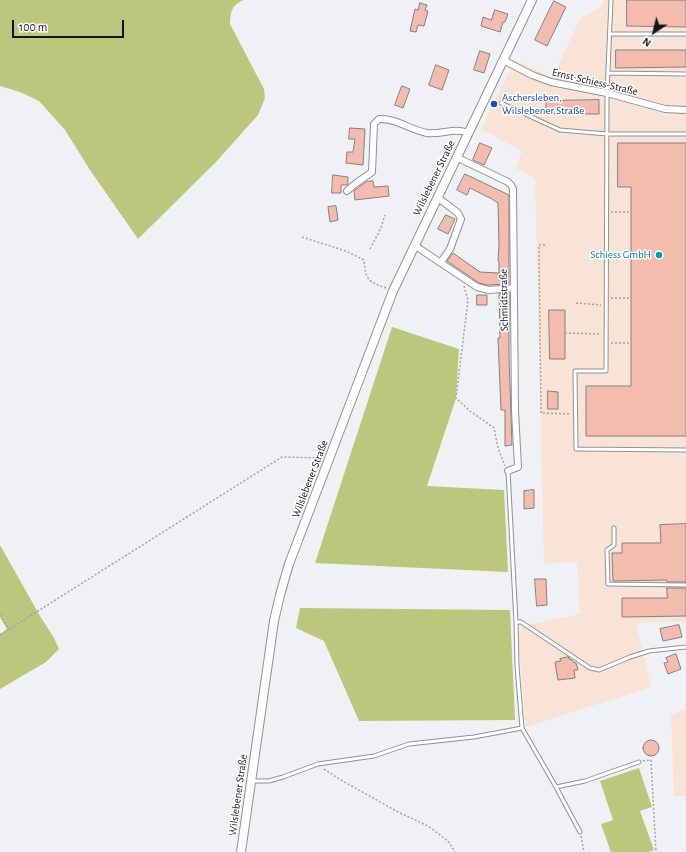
<!DOCTYPE html>
<html>
<head>
<meta charset="utf-8">
<style>
  body { margin:0 }
  #map { position:relative; width:686px; height:852px; overflow:hidden; background:#f0f1f5; font-family:"Alegreya Sans",sans-serif }
  canvas { display:block }
  .north { position:absolute; left:634px; top:12px; width:40px; height:40px; -webkit-text-stroke:3px #fff; paint-order:stroke; rotate:215deg; font-size:11px; font-weight:700; line-height:16px; text-align:center; color:#151516 }
  .north::after { content:''; display:block; margin:auto; width:14px; height:18px; background:#151516; clip-path:polygon(50% 0,100% 100%,50% 72%,0 100%) }
  .scale { position:absolute; left:12px; top:20px; width:112px; height:18px; box-sizing:border-box; border:2px solid #151516; border-top:0; padding-left:5px; font-size:12px; line-height:14px; white-space:nowrap; color:#151516; -webkit-text-stroke:3px #fff; paint-order:stroke }
</style>
</head>
<body>
<div id="map">
<canvas width="686" height="852"></canvas>
<div class="north">N</div>
<div class="scale">100 m</div>
</div>
<script>
const ctx = document.querySelector('canvas').getContext('2d');
ctx.lineJoin = 'round';
function fill(path, color) { ctx.fillStyle = color; ctx.fill(path, 'evenodd'); }
function trace(path, color, width, dash) { ctx.strokeStyle = color; ctx.lineWidth = width; ctx.lineCap = dash ? 'butt' : 'round'; ctx.setLineDash(dash || []); ctx.stroke(path); }
function label(font, color, halo, rows, align = 'center') {
  ctx.font = font + ' "Alegreya Sans",sans-serif'; ctx.lineWidth = 3; ctx.setLineDash([]); ctx.textBaseline = 'middle'; ctx.strokeStyle = halo; ctx.fillStyle = color; for (const [text, x, y, turn = 0] of rows) {
    ctx.save(); ctx.translate(x, y); ctx.rotate((+turn || 0) * Math.PI / 180); ctx.textAlign = isNaN(turn) ? turn : align; if (halo) ctx.strokeText(text, 0, 0); ctx.fillText(text, 0, 0); ctx.restore();
  }
}
const industrial = new Path2D(`
  M603,0h83v621l-50,2 15,64 -125,40 -9,-100 63,-13 -3,-52 -33,1 -9,-384 -19,-11 6,-17 -41,-22 34,-69 37,18 28,-59 23,-14z
  M686,709v87h-12l-3,-81z`);
const green = new Path2D(`
  M0,0h243c-12,7 -12,10 -13,24l34,65 1,9 -7,17 -43,48 -77,76 -48,-69 -25,-40 -26,-29 -19,-9 -20,-6z
  M392,327l67,22 -3,49 -29,88 77,4 4,82 -193,-9z
  M0,545l40,71 14,22 5,11 -13,13 -46,27v-55l7,-5 -7,-12z
  M300,608l210,2 5,110 -156,1 -35,-80 -28,-13z
  M639,768l13,39 -12,4 14,39 -6,2h-37l-10,-28 12,-4 -13,-39z`);
const building = new Path2D(`
  M627,0h59v27l-59,-1z
  M554,1l12,6 -19,39 -12,-6z
  M420,3l7,2 -2,5 3,1 -4,15 -6,-1 -2,7 -6,-1 5,-22 3,1z
  M495,10l13,4 -3,8h-2l-3,10 -19,-6 2,-9 8,3z
  M616,50h70v17l-70,1z
  M480,51l10,3 -6,19 -10,-3z
  M436,65l13,5 -7,20 -13,-5z
  M402,86l8,3 -7,19 -8,-3z
  M599,100v14h-53v-13z
  M350,128l15,1 -2,36 -17,-2 1,-11h6l2,-13h-6z
  M480,143l12,5 -8,17 -11,-5z
  M618,143h68v293h-100v-50h45v-199h-13z
  M465,174l44,21v89l-22,1 -8,-2 -32,-22 6,-8 27,19 19,1v-12h-1l1,-16 -1,-42 -6,-4 -22,-11 -3,7 -10,-5z
  M333,175l15,2v7l-1,1h-6v8h-9z
  M373,181l1,6 14,-1 1,10 -34,4 -1,-9 12,-9z
  M336,206l2,14 -8,2 -2,-15z
  M446,215l9,4 -7,15 -10,-5z
  M509,293v64l3,88 -7,1v-36h-4l-3,-72h2l-1,-44z
  M477,295h10v10h-10z
  M549,310h16v49h-15z
  M548,391l10,1v17h-10z
  M534,490v18l-10,1v-18z
  M686,524v58h-19v-2l-54,1 -1,-28h10v-10h39l-1,-18z
  M535,579h11l1,26 -10,1z
  M667,588h19v28l-64,1v-19h45z
  M679,625l3,12 -19,4 -3,-12z
  M676,654l5,15 -13,5 -4,-11 4,-1 -2,-4z
  M569,657v2l3,1 1,2 3,1 2,7h-4l1,8 -17,2 -3,-18 6,-1 -1,-2z
  M643 748a8 8 0 1 1 16 0a8 8 0 1 1-16 0Z`);
const path = new Path2D(`
  M611,212h20
  M302,237l44,14 18,9c2,20 3,21 22,28
  M545,245h-6l2,168 29,1
  M370,249l11,-21 4,-13
  M464,286l4,14 -12,98 14,13 24,17 4,20 7,18
  M611,298h20
  M576,303l25,2
  M565,333l36,1
  M611,343h20
  M0,615l9,15
  M0,635l282,-178 39,1
  M643,761l8,-1 5,92
  M324,769l17,11 57,32 30,14 20,15 7,11
  M581,836l3,16`);
const service = new Path2D(`
  M611,0l-4,93 -1,278h-31l1,78 110,1
  M610,34h76
  M608,73l78,1
  M501,103l59,27 47,4h79
  M508,471l8,151 1,44 5,62 34,59 24,45
  M614,528v17l-7,5 1,34 78,1
  M516,622h5l69,46 9,2 31,-13 19,-6 37,-4
  M251,781h18l14,-4 35,-13 56,-8 35,-12 65,-7 48,-9
  M556,787l29,-6 54,-19`);
const minor = new Path2D(`
  M503,60l29,15 19,7 56,11 58,16 21,1
  M456,157l52,25 3,3 2,4 2,222 3,56 -10,4
  M347,191l8,-7 17,-12 2,-48 5,-5c17,-1 31,11 48,14 14,2 28,-6 41,0
  M437,197l21,16 3,6 -11,30 -9,13
  M414,245l63,42 12,3 25,-2`);
const tertiary = new Path2D(`
  M241,852l33,-231 6,-26 9,-31 104,-273 139,-291`);
const markers = [
  [494,104,4,"#1a4fb4"],
  [659,255,4,"#0f9aa8"]
];
const streetNames = [
  ["Ernst-Schiess-Straße",595,82,13],
  ["Wilslebener Straße",434,178,-64],
  ["Schmidtstraße",504,300,-91],
  ["Wilslebener Straße",310,479,-69],
  ["Wilslebener Straße",238,795,-82]
];
const transitNames = [
  ["Aschersleben,",502,98],
  ["Wilslebener Straße",502,111]
];
const cultureNames = [
  ["Schiess GmbH",651,255]
];
fill(industrial, '#f9e3d6');
fill(green, '#bdc67d');
fill(building, '#f4bcae');
trace(building, '#84807f', 1);
trace(service, '#909194', 5);
trace(minor, '#909194', 8);
trace(tertiary, '#909194', 10);
trace(path, '#a2a2a5', 1.5, [2, 2]);
trace(service, '#fff', 3);
trace(minor, '#fff', 6);
trace(tertiary, '#fff', 8);
for (const [x, y, r, color] of markers) { const dot = new Path2D(); dot.arc(x, y, r, 0, 2 * Math.PI); ctx.fillStyle = color; ctx.fill(dot); trace(dot, '#fff', 1.5); }
label('11px', '#151516', '#fff', streetNames);
label('11px', '#164399', '#fff', transitNames, 'left');
label('11px', '#0d838f', '#fff', cultureNames, 'right');
</script>
</body>
</html>
